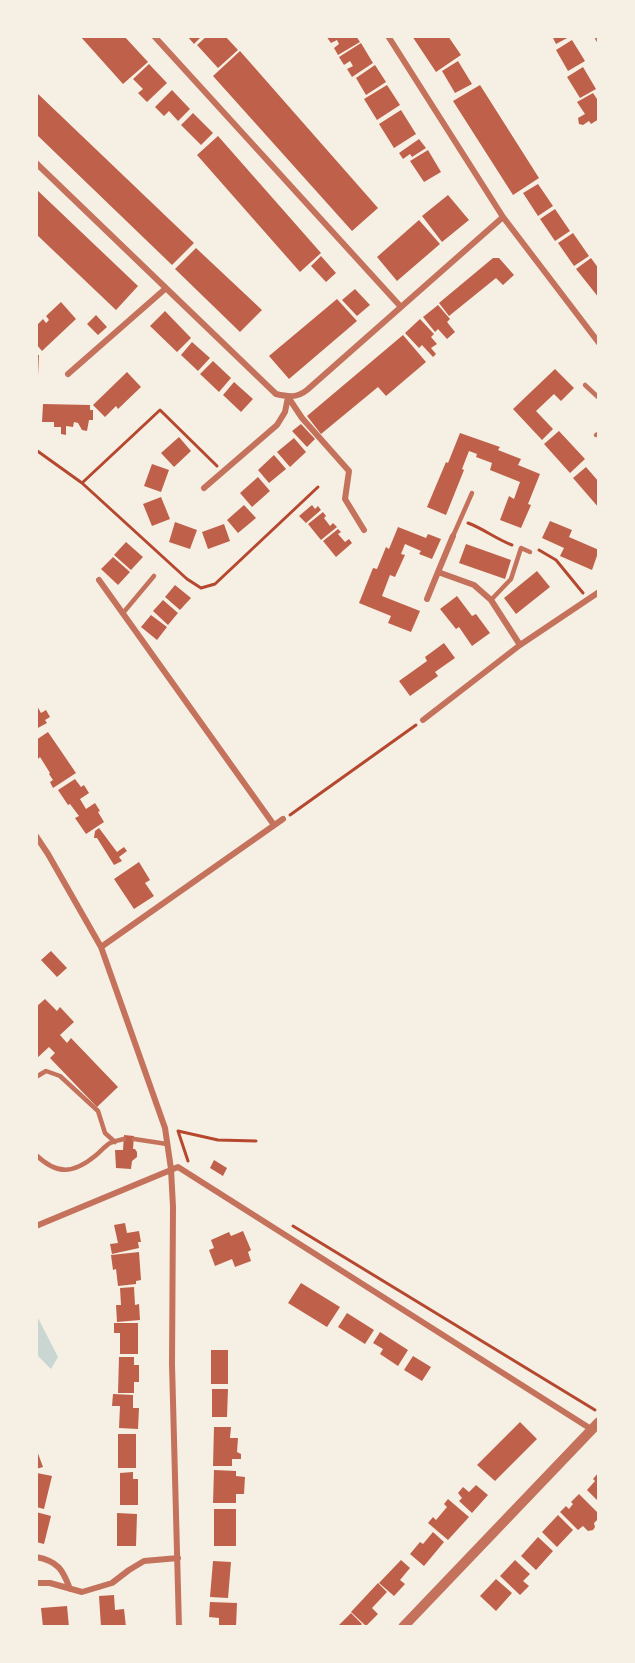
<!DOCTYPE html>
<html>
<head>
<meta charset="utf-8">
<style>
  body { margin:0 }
  #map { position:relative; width:635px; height:1663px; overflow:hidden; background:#f6efe4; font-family:"Fira Sans Condensed",sans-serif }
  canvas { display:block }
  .frame { position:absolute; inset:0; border:38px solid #f6efe4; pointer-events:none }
</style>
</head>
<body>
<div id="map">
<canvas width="635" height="1663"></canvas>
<div class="frame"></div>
</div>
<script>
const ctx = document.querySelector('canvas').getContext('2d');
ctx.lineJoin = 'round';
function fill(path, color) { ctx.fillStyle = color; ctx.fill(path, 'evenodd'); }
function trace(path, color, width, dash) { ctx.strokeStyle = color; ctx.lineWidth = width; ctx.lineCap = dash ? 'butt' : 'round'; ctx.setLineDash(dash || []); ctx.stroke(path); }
const water = new Path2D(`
  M36,1314l22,43 -7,12 -15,-15z`);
const building = new Path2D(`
  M80,36h44l24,26 -25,22z
  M187,36h15l-8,8z
  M207,36h18l13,14 -20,18 -21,-23z
  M326,36h30l4,6 -22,13 -4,-7 5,-4 -2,-4 -6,3z
  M412,36h36l13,19 -25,17z
  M552,36h19l-15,8z
  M572,40l13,21 -17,10 -12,-21z
  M361,43l12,20 -21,14 -5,-8 6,-3 -3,-5 -6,4 -5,-8z
  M240,51l138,157 -26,23 -139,-155z
  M458,61l14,23 -17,9 -13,-22z
  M149,64l18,19 -20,19 -9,-9 5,-4 -10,-10z
  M375,65l11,17 -20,13 -10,-17z
  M583,67l13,22 -16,9 -13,-21z
  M387,85l13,20 -23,15 -13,-21z
  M480,85l59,93 -26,17 -60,-94z
  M172,90l18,19 -12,12 -9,-10 -5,5 -9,-9z
  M36,92l158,151 -22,22 -136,-131z
  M593,93l6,9v17l-8,5 -2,-3 -6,4 -4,-1 -1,-6 7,-4 -8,-12z
  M401,110l15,24 -22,14 -15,-24z
  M193,113l20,20 -12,12 -20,-20z
  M218,136l103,117 -21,19 -103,-117z
  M419,139l7,9 -14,9 -2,-3 -7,5 -4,-6z
  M428,150l13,22 -17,10 -14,-21z
  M538,184l15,22 -15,10 -15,-23z
  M36,189l102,97 -22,24 -80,-76z
  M448,195l21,25 -27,22 -20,-26z
  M555,209l15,22 -15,10 -15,-22z
  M419,220l21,24 -43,37 -20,-24z
  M573,233l16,23 -15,10 -16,-23z
  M196,248l66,62 -22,22 -65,-63z
  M321,256l15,17 -10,9 -15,-16z
  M493,258h6l15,17 -11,10 -7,-7 -47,38 -10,-13z
  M591,258l8,11v29l-23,-29z
  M355,289l15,16 -13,11 -15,-16z
  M337,299l20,22 -68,58 -20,-23z
  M61,302l15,17 -34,32 -6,-7v-18l7,-7 3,4 3,-3 -3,-4z
  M438,305l12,14 -3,3 8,10 -8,7 -9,-10 -3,3 -12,-15z
  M165,311l26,27 -14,14 -27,-26z
  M96,315l11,12 -9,8 -11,-11z
  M420,319l14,15 -3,3 6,7 -6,4 5,6 -3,3 -11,-12 -3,3 -14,-15z
  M403,335l23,27 -40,34 -8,-9 -57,47 -14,-18z
  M192,342l18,16 -12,13 -17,-16z
  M36,355h3l-1,21h-2z
  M213,361l18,17 -12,14 -19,-18z
  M555,369l19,19 -13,13 -7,-7 -18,17 17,18 -11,11 -29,-31z
  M127,372l14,15 -23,22 -2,-3 -11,11 -12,-12z
  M234,382l19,17 -12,13 -18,-17z
  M43,404l47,1v5h3v10h-4l-2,11 -5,-1 -4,-7 -4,-1 -1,5 -7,-1v9l-5,-1v-7h-7v-5h-12z
  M301,424l14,15 -8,8 -15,-16z
  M559,431l26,28 -15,14 -26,-29z
  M460,433l40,14 -2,3 23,9 -3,6 22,9 -12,30 3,1 -10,23 -21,-8 9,-24 5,3 6,-17 -30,-12 2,-7 -16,-6 1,-3 -8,-3 -7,18 2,1 -18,45 -19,-8 19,-45 2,1z
  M179,437l12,14 -17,16 -13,-14z
  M294,438l12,14 -16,15 -13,-15z
  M274,455l12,14 -17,14 -11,-13z
  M152,464l17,6 -8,22 -17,-6z
  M586,467l13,15v26l-26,-30z
  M258,477l12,14 -18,16 -12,-14z
  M161,497l9,22 -18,7 -9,-22z
  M244,505l12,13 -18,15 -11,-13z
  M312,505l3,4 3,-3 3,4 -15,13 -7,-7z
  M323,512l3,4 -2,2 6,8 3,-3 4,4 -16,13 -13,-16z
  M550,521l22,9 -3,7 30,13 -7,20 -32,-14 4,-8 -22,-10z
  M175,522l22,8 -7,19 -21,-7z
  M224,524l6,17 -22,8 -6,-17z
  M398,527l28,11 2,-4 13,5 -9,20 -13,-5 2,-3 -16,-7 -4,10 4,1 -10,22 -5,-2 -8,21 38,15 -9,21 -23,-9 3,-7 -32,-13 14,-35 4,1 9,-22 3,2z
  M338,529l3,3 -3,2 7,8 4,-3 3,4 -16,14 -13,-16z
  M126,542l17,15 -12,13 -17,-15z
  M466,544l45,16 -6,19 -46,-16z
  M113,557l17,15 -12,13 -17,-16z
  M537,571l13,16 -34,27 -12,-16z
  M175,585l16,13 -11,12 -15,-13z
  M457,596l15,20 4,-2 14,19 -18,13 -13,-19 -3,2 -16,-20z
  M163,600l15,13 -10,12 -15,-14z
  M151,615l16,12 -10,13 -16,-13z
  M444,643l11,15 -20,14 3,4 -28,20 -11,-15 28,-20 -2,-4z
  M36,704l5,9 5,-3 4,7 -5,3 2,3 -11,6z
  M48,732l28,41 -23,15 -3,-6 3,-2 -4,-6 1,-1 -10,-16 -2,2 -2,-2v-17z
  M75,779l6,8 3,-2 5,8 -9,6 6,10 9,-6 5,8 -2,1 6,10 -18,12 -11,-16 4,-2 -9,-12 -2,1 -10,-15z
  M99,828l18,24 7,-5 3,4 -8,6 3,4 -8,4 -17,-27h-3l1,-7z
  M139,862l11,18 -5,3 9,13 -20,13 -20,-30z
  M51,951l16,17 -10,9 -16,-17z
  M45,999l12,12 3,-4 14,15 -14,13 7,8 4,-5 47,49 -21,20 -47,-49 5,-5 -6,-6 -13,12v-52z
  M124,1135l10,1 -1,13h2l2,3v5l-5,4 -1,8 -15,-1 -1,-18h8z
  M214,1160l13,8 -4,8 -13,-8z
  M125,1223l2,10 12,-2 2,11h-3l1,6 -27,6 -2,-10 8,-1 -4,-18z
  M243,1231l8,19 -3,2 3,9 -16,6 -3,-8 -17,7 -6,-16 5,-2 -3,-8 18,-8 2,4z
  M139,1252l2,28 -5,1v3l-18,2 -2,-17 -3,1 -2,-15z
  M301,1283l39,24 -13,20 -39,-24z
  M134,1287l1,18 4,-1 1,16 -23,2 -1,-17h5l-1,-17z
  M347,1313l27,17 -9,14 -27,-17z
  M114,1323h24v31h-18v-21h-6z
  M380,1332l28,18 -10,16 -18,-12 3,-5 -10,-6z
  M211,1350h17v34h-17z
  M413,1356l18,11 -9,14 -18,-11z
  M119,1357h15v8h5v17h-5v11h-16z
  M212,1389h16l-1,28h-15z
  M113,1394l20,1v13h6l-1,21 -19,-1 1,-22h-8z
  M520,1422l17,17 -42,42 -18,-16z
  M214,1427h17l-1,11h8l-1,14 4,2v5h-9v7h-19z
  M118,1434h18v34h-18z
  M36,1448l7,19 -7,2z
  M214,1470l22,1v5l9,1 -1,17h-8v9h-23z
  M133,1472v7h5v26h-18v-32z
  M599,1472v30l-12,-12 8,-9 -2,-2z
  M37,1473l15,3 -8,33 -8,-2z
  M476,1485l12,10 -16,18 -13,-12 3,-3 -4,-5 5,-6 6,5z
  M579,1494l20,20v4l-5,5 1,4 -2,3 -5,1 -5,-5 -5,4 -18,-18 6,-6 3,3 4,-5 -2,-2z
  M448,1499l21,18 -21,23 -20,-17 5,-6 3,3 11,-13 -3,-3z
  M214,1509h22v37h-22z
  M36,1512l15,4 -7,28 -8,-2z
  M117,1513l20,1 -1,32h-19z
  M558,1515l15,15 -16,17 -15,-15z
  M433,1532l11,10 -20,24 -14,-12 10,-12 3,2z
  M538,1537l15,14 -17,19 -15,-14z
  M401,1560l9,8 -10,12 5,4 -11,12 -15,-13z
  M515,1560l15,14 -7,7 6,5 -9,9 -20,-19z
  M213,1561l18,1 -3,36 -18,-1z
  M496,1579l16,14 -16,18 -16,-15z
  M378,1583l9,9 -15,16 6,6 -12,12 -15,-14z
  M114,1595l1,15 9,-1 2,18h-25l-2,-31z
  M210,1602l27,1 -1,24h-17v-9l-10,-1z
  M67,1606l2,21h-26l-2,-19z
  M351,1613l11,11 -3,3h-22z`);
const path = new Path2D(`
  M36,450l46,33
  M217,466l-57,-56 -78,73 105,96 14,9 14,-4 103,-97
  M468,523c16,6 28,16 44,22
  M539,550l17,10 27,33
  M290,815l126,-90
  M178,1131l10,30
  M178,1131l40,9 38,1
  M293,1226l302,184`);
const service = new Path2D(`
  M585,385l14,13
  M596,435l3,-2
  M453,536l19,-43
  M491,600l20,-21 10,-31 9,4
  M123,613l31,-37
  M36,1077l10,-6 14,5 38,35 7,22 10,9
  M134,1139l33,5
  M36,1155c21,20 37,19 59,1 5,-4 10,-10 15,-13 4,-2 10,-3 14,-4`);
const minor = new Path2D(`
  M154,36l247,271
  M388,36l115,181 96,126
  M597,36l2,4
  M36,163l240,231c13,3 21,4 31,-4l196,-173
  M68,374l97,-85
  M288,397l14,21 47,53 -4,28 19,31
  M204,488l73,-63 8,-13 3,-15
  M438,572l15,-36
  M99,580l175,245
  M427,599l11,-27 36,13 17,15 29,45
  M423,720l97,-75 79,-53
  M36,836l12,18 53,93 64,181 6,41 2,38 -1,157 7,263
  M101,947l182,-128
  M36,1226l142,-59 413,262
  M36,1557c22,4 27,13 34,32
  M36,1583h14l32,9 30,-9 17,-13 15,-9 34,-3`);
const tertiary = new Path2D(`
  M403,1627l196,-205`);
fill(water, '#c9d6d2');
fill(building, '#bf614a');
trace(path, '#b5482f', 3);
trace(service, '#c5725c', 4.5);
trace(minor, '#c5725c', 6);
trace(tertiary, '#c5725c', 10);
</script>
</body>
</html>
